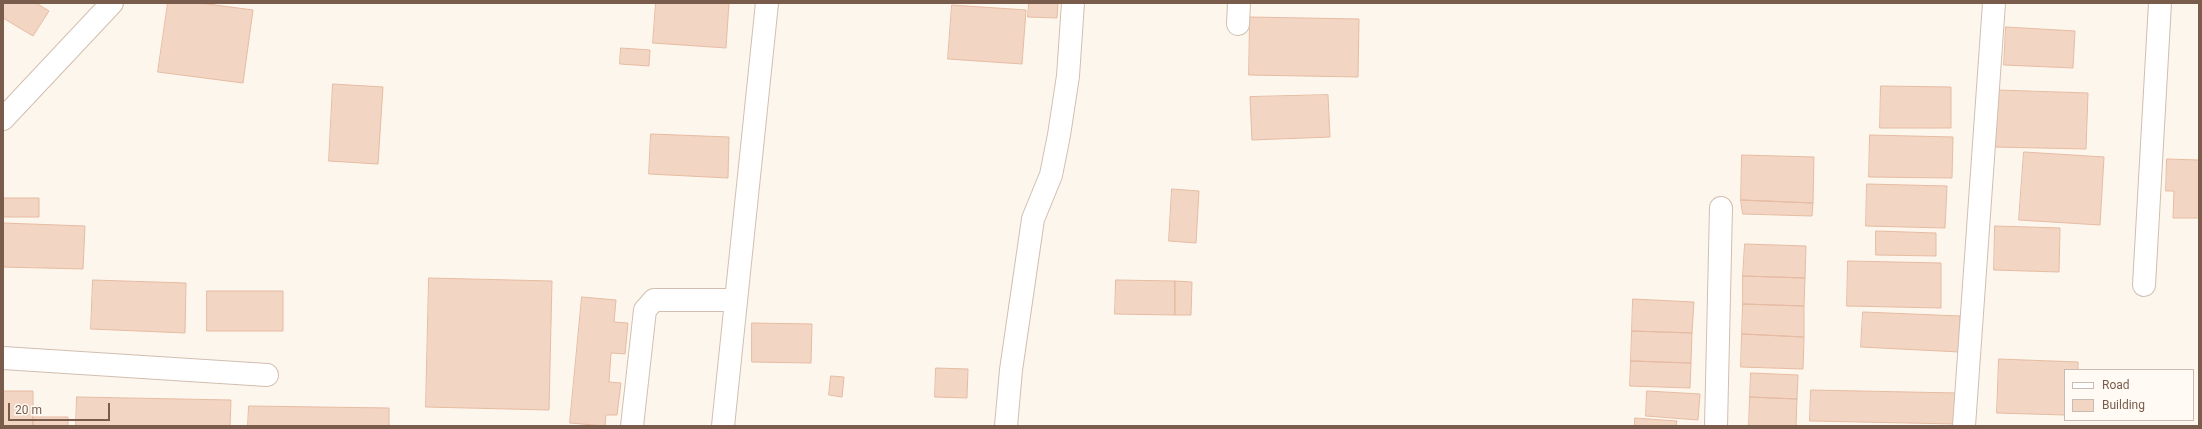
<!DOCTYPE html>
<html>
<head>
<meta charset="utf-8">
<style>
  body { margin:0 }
  #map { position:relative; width:2202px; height:429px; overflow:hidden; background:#fdf6ec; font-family:Roboto,sans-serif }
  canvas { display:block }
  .frame { position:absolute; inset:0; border:4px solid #7a5c4d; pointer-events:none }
  .legend { position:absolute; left:2064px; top:369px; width:130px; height:52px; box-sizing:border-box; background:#fffaf3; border:1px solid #cabbb1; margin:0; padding:5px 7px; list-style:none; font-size:12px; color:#7a5c4d }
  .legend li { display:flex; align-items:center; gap:8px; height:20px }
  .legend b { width:20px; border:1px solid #cabbb1 }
  .scale { position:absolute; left:8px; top:403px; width:102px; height:18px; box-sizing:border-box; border:2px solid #7a5c4d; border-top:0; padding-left:5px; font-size:12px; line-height:14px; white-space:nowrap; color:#7a5c4d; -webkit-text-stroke:3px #fffaf3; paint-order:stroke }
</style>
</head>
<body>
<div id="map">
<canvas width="2202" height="429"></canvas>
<div class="frame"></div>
<ul class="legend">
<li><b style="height:5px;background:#fff"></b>Road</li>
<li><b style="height:11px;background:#f3d5c3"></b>Building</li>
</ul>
<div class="scale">20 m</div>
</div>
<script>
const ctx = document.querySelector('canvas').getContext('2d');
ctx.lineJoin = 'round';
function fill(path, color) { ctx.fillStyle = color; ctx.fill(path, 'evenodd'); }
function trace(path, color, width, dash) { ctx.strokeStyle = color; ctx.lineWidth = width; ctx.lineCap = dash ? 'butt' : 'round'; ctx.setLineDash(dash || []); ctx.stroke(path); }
const building = new Path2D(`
  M3,3h33l13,8 -16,25 -30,-18z
  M168,3h32l53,7 -10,73 -85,-11z
  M656,3h73l-3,45 -73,-5z
  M1029,3h29l-1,15 -29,-1z
  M952,5l74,5 -4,54 -74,-5z
  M1250,17l109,2 -1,58 -109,-2z
  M2006,27l69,4 -2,37 -69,-3z
  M621,48l29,2 -1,16 -29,-2z
  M333,84l50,3 -5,77 -49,-3z
  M1881,86l70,1v41h-71z
  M1997,90l91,3 -2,56 -91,-2z
  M1328,95l2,42 -78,3 -2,-43z
  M651,134l78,3 -1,41 -79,-4z
  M1870,135l83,2 -1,41 -83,-1z
  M2024,152l80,5 -4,68 -81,-5z
  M1742,155l72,2 -1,46 -72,-3z
  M2167,159l32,1v58h-26l1,-27h-8z
  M1867,184l80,2 -2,42 -79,-2z
  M1172,189l27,2 -3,52 -27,-2z
  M3,198h36v19h-36z
  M1741,200l72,3 -1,13 -69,-2z
  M3,223l82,3 -2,43 -80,-2z
  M1995,226l65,2 -1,44 -65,-2z
  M1876,231l60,2v23l-60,-1z
  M1745,244l61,2 -1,32 -62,-2z
  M1848,261l93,2v45l-94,-2z
  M1743,276l62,2 -1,28 -61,-2z
  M429,278l123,3 -3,129 -123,-3z
  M93,280l93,3 -1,50 -94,-4z
  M1116,280l59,1v34l-60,-1z
  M1175,281l17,1 -1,33h-16z
  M207,291h76v40h-76z
  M582,297l34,3 -2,22 14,1 -3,31 -14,-1 -2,29 12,1 -4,32h-11l-1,11 -35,-3z
  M1633,299l61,3 -2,31 -60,-2z
  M1743,304l61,2v31l-62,-3z
  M1863,312l97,4 -1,36 -98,-5z
  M752,323l60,1 -1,39 -59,-1z
  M1632,331l60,2 -1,30 -60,-2z
  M1742,334l62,3 -1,32 -62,-2z
  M1999,359l79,3v8h-13v45l-68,-2z
  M1631,361l60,2 -1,25 -60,-2z
  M936,368l32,1 -1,29 -32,-1z
  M1751,373l47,2 -1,24 -47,-2z
  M831,376l13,1 -2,20 -13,-2z
  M1811,390l146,3v31l-147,-3z
  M3,391h30v35h-30z
  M1647,391l53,3 -2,26 -52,-4z
  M77,397l154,3 -1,26h-154z
  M1750,397l47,2 -1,27h-47z
  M249,406l140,2v18h-141z
  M33,417h35v9h-35z
  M1635,418l42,3 -1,5h-41z`);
const minor = new Path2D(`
  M1238,24l1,-21
  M3,119l109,-116
  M2144,285l16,-282
  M3,358l264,17
  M632,426l13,-116 9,-10h82
  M723,426l44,-423
  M1006,426l5,-56 22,-151 18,-44 8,-40 9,-59 5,-73
  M1716,426l5,-218
  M1964,426l30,-423`);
fill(building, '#f3d5c3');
trace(building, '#e6bba3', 1);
trace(minor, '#d1beb0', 24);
trace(minor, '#fff', 22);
</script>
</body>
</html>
